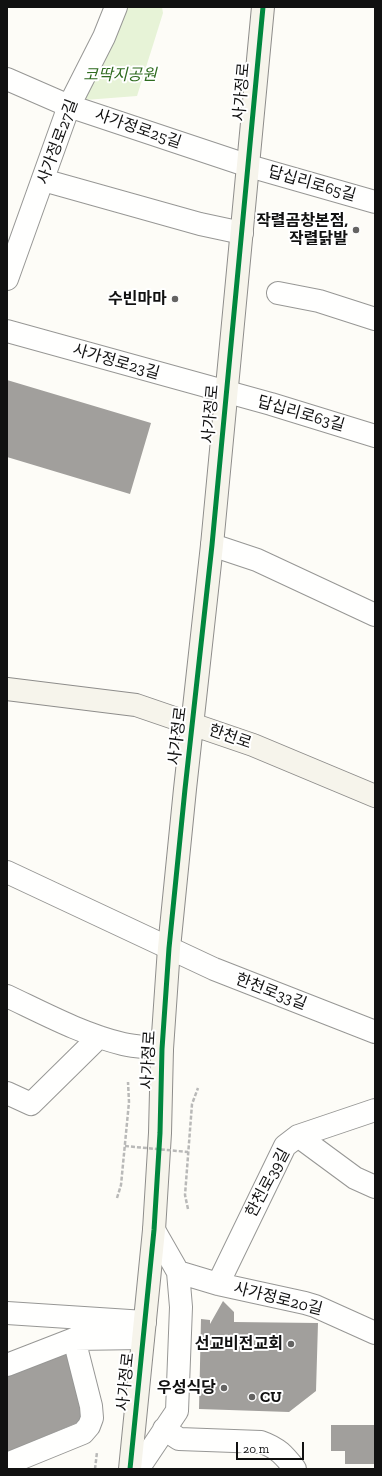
<!DOCTYPE html>
<html>
<head>
<meta charset="utf-8">
<style>
  body { margin:0 }
  #map { position:relative; width:382px; height:1476px; overflow:hidden; background:#fdfcf7; font-family:"Zilla Slab",serif }
  canvas { display:block }
  .frame { position:absolute; inset:0; border:8px solid #111; pointer-events:none }
  .scale { position:absolute; left:236px; top:1442px; width:68px; height:18px; box-sizing:border-box; border:2px solid #111; border-top:0; padding-left:5px; font-size:12px; line-height:14px; white-space:nowrap; color:#111; -webkit-text-stroke:3px #fff; paint-order:stroke }
</style>
</head>
<body>
<div id="map">
<canvas width="382" height="1476"></canvas>
<div class="frame"></div>
<div class="scale">20 m</div>
</div>
<script>
const ctx = document.querySelector('canvas').getContext('2d');
ctx.lineJoin = 'round';
function fill(path, color) { ctx.fillStyle = color; ctx.fill(path, 'evenodd'); }
function trace(path, color, width, dash) { ctx.strokeStyle = color; ctx.lineWidth = width; ctx.lineCap = dash ? 'butt' : 'round'; ctx.setLineDash(dash || []); ctx.stroke(path); }
function label(font, color, halo, rows, align = 'center') {
  ctx.font = font + ' "Zilla Slab","Noto Sans KR",serif'; ctx.lineWidth = 4; ctx.setLineDash([]); ctx.textBaseline = 'middle'; ctx.strokeStyle = halo; ctx.fillStyle = color; for (const [text, x, y, turn = 0] of rows) {
    ctx.save(); ctx.translate(x, y); ctx.rotate((+turn || 0) * Math.PI / 180); ctx.textAlign = isNaN(turn) ? turn : align; if (halo) ctx.strokeText(text, 0, 0); ctx.fillText(text, 0, 0); ctx.restore();
  }
}
const green = new Path2D(`
  M124,7h38l1,6 -26,83 -52,4z`);
const building = new Path2D(`
  M7,380l144,43 -21,71 -123,-37z
  M223,1301l11,11v10l84,1 -2,68 -27,21 -90,-3 2,-90 9,1v4z
  M66,1353l23,65 -82,34v-75z
  M331,1425h44v39h-30v-13h-14z`);
const path = new Path2D(`
  M117,1198l4,-13 8,-83 -1,-20
  M188,1209l-3,-14 7,-91 6,-16
  M95,1469l2,-17`);
const street = new Path2D(`
  M7,79l62,27 180,60 126,36
  M43,180l157,44 42,9
  M7,279l62,-173 35,-69 12,-30
  M278,293l41,8 56,18
  M7,331l264,73 104,32
  M212,545l45,15 118,55
  M7,872l207,97 161,63
  M7,996c38,18 75,38 116,48 13,3 26,3 39,5
  M7,1093l24,11 68,-67
  M298,1136l57,42 20,9
  M178,1272l40,12 87,19 10,3 60,27
  M218,1284l67,-138 13,-10 77,-26
  M7,1313l138,9
  M7,1365l67,-26 69,-1
  M164,1429l15,10 82,3c17,6 23,13 34,27
  M7,1464l76,-31 6,-7 3,-8 -1,-12 -17,-67
  M138,1469l39,-58 4,-104 -3,-35 -24,-42`);
const secondary = new Path2D(`
  M7,689l129,16 117,40 122,51
  M130,1469l24,-239 6,-97 2,-84 7,-101 16,-159 27,-244 51,-538`);
const pathBridge = new Path2D(`
  M125,1146l63,6`);
const cycleway = new Path2D(`
  M130,1469l24,-239 6,-97 2,-84 7,-101 16,-159 27,-244 51,-538`);
const markers = [
  [356,230,4,"#646362"],
  [175,299,4,"#646362"],
  [291,1344,4,"#646362"],
  [224,1388,4,"#646362"],
  [252,1397,4,"#646362"]
];
const parkNames = [
  ["코딱지공원",120,75]
];
const streetNames = [
  ["사가정로",242,92,-85],
  ["사가정로25길",138,129,19],
  ["사가정로27길",58,142,-70],
  ["답십리로65길",312,184,16],
  ["사가정로23길",116,362,16],
  ["사가정로",211,414,-85],
  ["답십리로63길",301,414,16],
  ["사가정로",178,736,-83],
  ["한천로",230,737,19],
  ["한천로33길",271,992,21],
  ["사가정로",149,1060,-87],
  ["한천로39길",268,1183,-62],
  ["사가정로20길",278,1299,14],
  ["사가정로",126,1382,-84]
];
const poiNames = [
  ["작렬곰창본점,",348,221],
  ["작렬닭발",348,239],
  ["수빈마마",167,299],
  ["선교비전교회",283,1344],
  ["우성식당",216,1388],
  ["CU",260,1397,"left"]
];
fill(green, '#e7f3d7');
fill(building, '#a19f9c');
trace(street, '#979795', 24);
trace(secondary, '#8e8d8b', 24);
trace(path, '#b9b9b8', 2.5, [4, 2]);
trace(street, '#fffffe', 22);
trace(secondary, '#f6f4eb', 22);
trace(pathBridge, '#b9b9b8', 2.5, [4, 2]);
trace(cycleway, '#00873e', 5);
for (const [x, y, r, color] of markers) { const dot = new Path2D(); dot.arc(x, y, r, 0, 2 * Math.PI); ctx.fillStyle = color; ctx.fill(dot); trace(dot, '#fff', 1.5); }
label('italic 16px', '#2f6b1f', '#fff', parkNames);
label('16px', '#111', '#fff', streetNames);
label('bold 16px', '#111', '#fff', poiNames, 'right');
</script>
</body>
</html>
